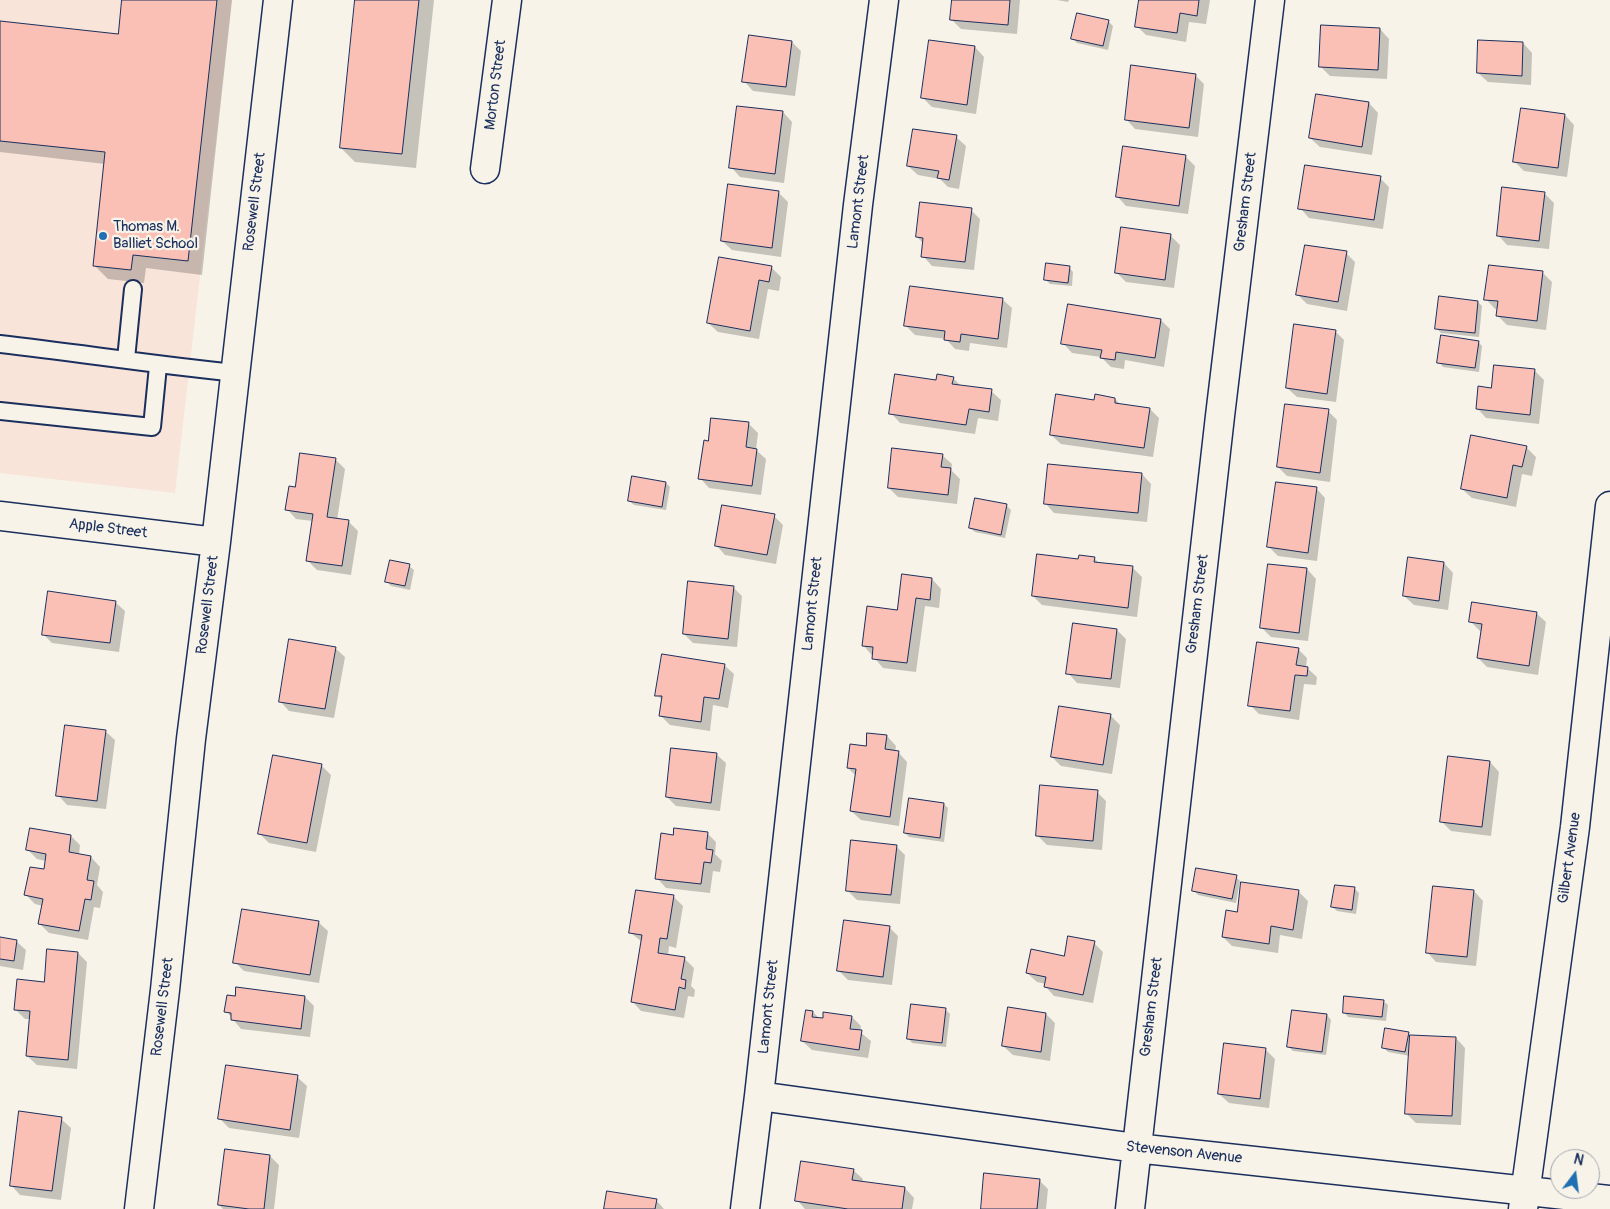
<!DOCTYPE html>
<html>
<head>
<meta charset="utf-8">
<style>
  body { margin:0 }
  #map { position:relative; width:1610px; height:1209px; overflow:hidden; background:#f7f3e8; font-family:Pangolin,sans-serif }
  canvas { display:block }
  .north { position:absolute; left:1550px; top:1149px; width:50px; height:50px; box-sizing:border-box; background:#f7f3e8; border:1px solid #9fa5b1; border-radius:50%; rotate:15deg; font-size:14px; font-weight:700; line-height:20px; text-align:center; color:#1b2f5e }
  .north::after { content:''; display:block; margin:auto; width:18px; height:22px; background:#1f6fb2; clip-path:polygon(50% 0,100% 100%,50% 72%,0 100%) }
</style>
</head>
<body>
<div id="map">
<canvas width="1610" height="1209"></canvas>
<div class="north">N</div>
</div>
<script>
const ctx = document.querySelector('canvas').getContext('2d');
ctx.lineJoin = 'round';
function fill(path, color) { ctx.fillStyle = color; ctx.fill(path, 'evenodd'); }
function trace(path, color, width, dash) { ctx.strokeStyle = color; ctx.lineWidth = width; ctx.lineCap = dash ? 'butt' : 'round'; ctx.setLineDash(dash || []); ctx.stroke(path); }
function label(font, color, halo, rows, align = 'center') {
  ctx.font = font + ' Pangolin,sans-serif'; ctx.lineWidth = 4.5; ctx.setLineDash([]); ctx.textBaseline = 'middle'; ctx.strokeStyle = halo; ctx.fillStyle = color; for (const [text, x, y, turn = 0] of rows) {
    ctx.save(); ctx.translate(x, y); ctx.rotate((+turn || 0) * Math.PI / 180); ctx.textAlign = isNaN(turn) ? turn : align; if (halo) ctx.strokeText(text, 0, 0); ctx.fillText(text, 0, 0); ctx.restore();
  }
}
const built = new Path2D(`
  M0,0h232l-57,493 -175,-20z`);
const shadow = new Path2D(`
  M123,0h109l-30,275 -56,-7 -2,15 -36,-4 -14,-14 11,-101 -105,-12v-130l119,13z
  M356,0h78l-18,168 -61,-6 -14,-14z
  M953,0h67l-3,34 -56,-5 -10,-10z
  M1057,0h12l-1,2z
  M1141,0h69l-4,24 -17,-2 -3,20 -40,-7 -9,-9z
  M1108,21l5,5 -5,24 -31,-7 -4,-4z
  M1380,29l9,10 -2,40 -57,-3 -10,-10z
  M930,41l45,6 9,10 -8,57 -44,-7 -9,-9z
  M792,42l9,9 -6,45 -42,-5 -9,-10z
  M1523,43l9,10 -1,32 -43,-3 -10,-9z
  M1195,75l9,9 -6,53 -63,-8 -9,-10z
  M1317,95l52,8 9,10 -6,42 -52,-8 -10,-9z
  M783,112l9,10 -8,61 -44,-6 -9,-10z
  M1565,115l9,10 -7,52 -43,-6 -9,-9z
  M956,137l10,9 -7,43 -11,-2 -8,-8 -22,-4 -10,-9z
  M1185,156l10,10 -7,48 -62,-8 -9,-10z
  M1380,178l9,9 -6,42 -74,-11 -9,-10z
  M779,193l9,9 -7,55 -49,-7 -10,-9z
  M1544,193l10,10 -5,46 -42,-4 -9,-10z
  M971,210l9,9 -6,51 -42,-4 -9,-10 1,-12 -7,-7z
  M1170,235l10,10 -6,43 -48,-6 -10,-10z
  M1346,253l9,9 -8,49 -40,-7 -9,-9z
  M1490,266l53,7 9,9 -6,48 -39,-5 -9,-9v-7h-3l-9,-10z
  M771,267l10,10 -2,14 -11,-2 -9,50 -41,-7 -10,-9z
  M1069,267l4,5 -1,14 -22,-2 -5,-5z
  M1002,299l10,9 -5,40 -37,-5 -1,8 -14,-2 -9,-10 -31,-4 -9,-9z
  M1478,302l4,4 -3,31 -38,-4 -5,-5z
  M1161,320l9,9 -6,38 -39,-7 -1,9 -13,-2 -10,-10 -29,-4 -9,-10z
  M1335,331l9,9 -8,62 -39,-5 -10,-9z
  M1478,342l4,4 -3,26 -36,-5 -4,-5z
  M1534,370l10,10 -5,44 -53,-6 -9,-10 16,-18z
  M953,378l8,8 30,5 10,9 -3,21 -20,-3 -3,16 -75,-11 -9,-10z
  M1115,399l6,6 29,4 9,9 -6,39 -92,-13 -10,-9z
  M1328,411l9,9 -7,62 -43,-6 -9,-9z
  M748,423l10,10 -2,17 10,9 -5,36 -52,-7 -9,-10 9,-36z
  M1526,447l10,10 -4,19 -10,-2 -6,33 -44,-9 -10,-9z
  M942,455l10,9 -1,6 9,9 -3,25 -59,-7 -9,-9z
  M335,459l10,10 -8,51 11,1 10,10 -7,44 -34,-5 -10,-10 6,-39 -17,-2 -9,-10 9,-21z
  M1142,474l9,10 -4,38 -93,-9 -9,-10z
  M666,483l4,4 -4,23 -32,-5 -5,-4z
  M1316,488l9,10 -8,63 -39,-5 -9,-9z
  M1006,505l5,5 -6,28 -30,-6 -5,-4z
  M774,516l9,9 -7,39 -51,-9 -9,-10z
  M1094,558l6,6 32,3 10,10 -5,40 -95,-12 -9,-9 46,-35z
  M1444,563l9,10 -5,37 -34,-5 -10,-9z
  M409,566l5,4 -4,20 -19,-4 -4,-4z
  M1307,569l9,10 -8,62 -37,-4 -9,-9z
  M932,579l9,10 -2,19 -14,-2 -9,66 -33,-4 -20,-23z
  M733,587l9,9 -5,51 -44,-4 -9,-9z
  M115,602l10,9 -6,41 -67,-9 -9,-9z
  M1536,613l10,9 -8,53 -51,-8 -9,-9 4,-27h-2l-10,-10z
  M1117,630l9,9 -6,49 -43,-5 -9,-10z
  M335,648l10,9 -11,61 -45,-7 -9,-10z
  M1298,649l9,9 -1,9 11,10 -1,8 -12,-1 -5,36 -40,-6 -9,-9z
  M724,665l10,9 -6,34 -15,-3 -3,26 -40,-6 -9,-9 2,-15 -6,-6z
  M1110,715l10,10 -8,49 -51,-8 -9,-9z
  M105,731l10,9 -9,69 -39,-4 -9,-10z
  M887,736l9,10 -1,6h3l9,10 -8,64 -38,-6 -10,-9 5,-35 -8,-8 19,-21z
  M716,754l10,9 -6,48 -44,-5 -9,-9z
  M1490,762l9,10 -8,64 -40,-5 -10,-10z
  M321,765l10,10 -15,77 -47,-9 -9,-9z
  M1097,792l9,9 -4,49 -55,-5 -9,-9z
  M944,804l4,4 -4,34 -35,-5 -4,-4z
  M707,833l9,9 -1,12 7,7 -2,11 -7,-1 -3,22 -44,-5 -9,-10 17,-42z
  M71,836l9,9 -1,10 12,2 9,10 -3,18 6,7 -3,16 -6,-1 -6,33 -39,-7 -9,-9 3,-18 -8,-2 -9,-9 19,-24 1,-10 -9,-2 -9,-9z
  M896,846l9,9 -5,49 -43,-4 -10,-10z
  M1236,877l4,4 -4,22 -38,-8 -4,-4z
  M1354,888l5,5 -3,21 -19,-3 -5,-4z
  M637,891l37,6 9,9 -7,42 -7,-2 -1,10 16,2 10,10 -3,18 4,4 -1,7 -6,-1 -4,22 -43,-7 -9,-10 10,-59 -11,-9z
  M1474,891l9,10 -7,65 -40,-4 -9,-10z
  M1299,892l9,9 -6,38 -22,-4 -2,18 -46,-7 -9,-9 15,-24z
  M318,922l10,9 -9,52 -75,-12 -9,-9z
  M889,927l9,9 -6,49 -44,-5 -10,-10z
  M0,938l16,3 10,9 -3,20 -23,-4z
  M1094,943l9,9 -10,51 -39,-7 -9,-10 1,-2 -9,-2 -10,-9 38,-15z
  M78,953l9,9 -10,107 -40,-4 -10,-9 3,-37h-5l-10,-10z
  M305,997l9,9 -4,31 -69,-8 -15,-18 10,-13z
  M1383,1001l5,4 -2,16 -38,-4 -4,-5z
  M945,1009l5,5 -4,33 -34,-4 -4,-5z
  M813,1012l6,6 33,-1 9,9 -1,6 11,9 -3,17 -56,-8 -10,-9z
  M1046,1014l9,9 -5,38 -37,-6 -10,-9z
  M1327,1015l4,5 -5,35 -33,-4 -5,-5z
  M1408,1034l3,2 45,2 9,10 -4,77 -45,-2 -10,-10 4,-57 -22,-4 -5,-5z
  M1265,1049l10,10 -6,49 -40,-5 -10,-9z
  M297,1077l10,9 -8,52 -70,-10 -10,-10z
  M61,1119l10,9 -10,72 -41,-5 -9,-10z
  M270,1156l9,9 -5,44h-51l-4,-4z
  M853,1170l10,9 -1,3 43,6 9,10 -2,11h-107l-8,-9z
  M1039,1180l9,9 -2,20h-64z
  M656,1200l8,9h-59z`);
const building = new Path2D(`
  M122,0h95l-29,261 -55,-6 -2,15 -38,-4 12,-114 -105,-11v-120l118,13z
  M355,0h64l-17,154 -62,-6z
  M952,0h58l-2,25 -58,-5z
  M1139,0h60l-2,16 -17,-3 -3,20 -42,-6z
  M1077,13l32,7 -6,26 -32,-7z
  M1321,25l59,3 -2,42 -59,-3z
  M749,35l43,6 -6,46 -44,-5z
  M929,40l46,6 -8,59 -46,-7z
  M1478,40l45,2 -1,34 -45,-3z
  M1131,65l65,9 -7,54 -64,-8z
  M1316,94l53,8 -7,45 -53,-9z
  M737,106l46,5 -8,63 -46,-6z
  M1521,108l44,6 -7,54 -45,-6z
  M913,129l44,6 -8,45 -12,-2 2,-7 -32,-5z
  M1123,146l63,9 -7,51 -63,-9z
  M1305,165l76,11 -7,44 -76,-11z
  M728,184l51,7 -7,57 -51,-7z
  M1502,187l43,5 -6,49 -42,-5z
  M920,202l52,6 -7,54 -44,-5 2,-19 -7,-1z
  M1121,227l50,7 -6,46 -50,-7z
  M1305,245l42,6 -9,51 -42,-7z
  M719,257l53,9 -3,16 -10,-2 -9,51 -43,-8z
  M1046,263l24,3 -2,17 -24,-3z
  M1489,265l54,6 -6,50 -41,-5 2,-15 -14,-1z
  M910,286l93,12 -5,41 -37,-5 -1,8 -16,-2 1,-9 -41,-5z
  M1439,296l39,5 -3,32 -40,-4z
  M1068,304l93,15 -6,39 -39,-6 -1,8 -15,-2 2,-8 -41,-6z
  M1294,324l42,6 -9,64 -41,-6z
  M1441,335l38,6 -4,27 -38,-5z
  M1494,365l41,4 -5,46 -54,-6 2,-23 13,2z
  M895,374l41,6 1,-6 17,3 -2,7 40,5 -3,23 -20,-3 -3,16 -77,-11z
  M1056,394l38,6 1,-6 20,4v5l35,5 -6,40 -94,-13z
  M1285,404l44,5 -9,64 -43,-6z
  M711,418l38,4 -3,25 11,2 -5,37 -54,-7 6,-39 4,1z
  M1471,435l56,11 -5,21 -9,-2 -6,33 -46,-9z
  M892,448l51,6 -2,13 10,1 -3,27 -60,-7z
  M300,453l36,5 -9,59 22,3 -7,46 -36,-5 7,-47 -28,-4 4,-24 6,1z
  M1048,464l94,9 -4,40 -94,-9z
  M632,476l34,6 -4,25 -34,-6z
  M1276,482l41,5 -9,66 -41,-6z
  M975,498l32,6 -6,31 -32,-7z
  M722,505l53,9 -8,41 -52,-9z
  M1037,554l41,5 1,-4 16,2 -1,5 39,4 -5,42 -96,-12z
  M1408,557l36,5 -5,39 -36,-5z
  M390,560l20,4 -5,22 -20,-4z
  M1268,564l39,4 -8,65 -39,-5z
  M902,574l30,4 -2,22 -14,-2 -9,65 -35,-4 1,-12 -11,-1 5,-40 30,4z
  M688,581l46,5 -6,53 -45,-5z
  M48,591l68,10 -6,42 -68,-8z
  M1472,602l65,10 -8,54 -52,-8 5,-34 -13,-2z
  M1073,623l44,6 -6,50 -45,-5z
  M289,639l47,8 -11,62 -46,-7z
  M1257,642l42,6 -3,17 12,2 -1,9 -12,-1 -5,36 -42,-5z
  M662,654l63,10 -6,35 -15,-2 -3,25 -42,-6 3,-20h-7z
  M1059,706l52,8 -8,51 -52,-8z
  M65,725l41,5 -9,71 -41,-5z
  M867,733l20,2 -2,14 14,2 -9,66 -40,-6 6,-42 -9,-1 3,-24 16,2z
  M671,748l46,5 -6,50 -45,-6z
  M273,755l49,9 -15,79 -49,-9z
  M1448,756l42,5 -8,66 -42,-5z
  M1040,785l58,5 -5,51 -57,-5z
  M909,798l35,5 -4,35 -36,-5z
  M30,828l41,7 -2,17 22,4 -4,24 7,1 -3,19 -6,-1 -6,32 -41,-7 5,-25 -19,-4 6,-28 14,2 2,-15 -20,-4z
  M674,828l34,4 -2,17 7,1 -2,13 -7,-1 -3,22 -46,-5 6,-46 12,2z
  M851,840l46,5 -6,50 -45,-4z
  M1196,868l41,7 -5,24 -40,-8z
  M1241,882l58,8 -6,40 -22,-4 -2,18 -47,-7 4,-27 11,2z
  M1335,885l20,2 -3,23 -21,-3z
  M1433,886l41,4 -7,67 -41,-4z
  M636,890l38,5 -7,44 -7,-1 -2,15 27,4 -4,22 5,1 -1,9 -6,-2 -4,23 -44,-8 11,-67 -13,-2z
  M242,909l77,12 -9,54 -77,-12z
  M844,920l46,6 -7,51 -46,-6z
  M1068,936l27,5 -12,54 -39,-8 2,-10 -20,-4 5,-24 33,7z
  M0,937l17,3 -3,21 -14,-2z
  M47,949l31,3 -10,108 -42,-4 4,-45 -16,-1 3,-31 27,3z
  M236,987l69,9 -4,33 -70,-9v-7l-7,-1 3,-17 8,1z
  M1344,996l40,4 -2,17 -39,-4z
  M911,1004l35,4 -4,35 -35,-4z
  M1008,1007l38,6 -5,39 -39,-6z
  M806,1010l7,1 -1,6 11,1v-6l29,4 -2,13 12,1 -3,20 -58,-9z
  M1292,1010l35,4 -5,38 -35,-5z
  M1385,1028l24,4 -4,20 -23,-4z
  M1410,1035l46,2 -4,79 -47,-2z
  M1224,1043l42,5 -6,51 -42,-5z
  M226,1065l72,10 -8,55 -72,-11z
  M19,1111l43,6 -10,74 -42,-5z
  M225,1149l45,6 -6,54h-15l-31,-4z
  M801,1161l53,8 -2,11 53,7 -3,22h-54l-53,-8z
  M984,1173l56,6 -3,30h-56z
  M607,1191l50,8 -2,10h-51z`);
const service = new Path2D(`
  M0,344c78,9 156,21 235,29
  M126,359l7,-70
  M0,411l152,16 6,-61`);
const minor = new Path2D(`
  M485,169l22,-169
  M0,516l216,26
  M759,1096l377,52 474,52
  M139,1209l26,-219 26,-251 25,-197 62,-542
  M745,1209l14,-113 99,-891 26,-205
  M1130,1209l90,-793 50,-416
  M1523,1209l52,-382 35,-321`);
const markers = [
  [103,236,5,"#1f6fb2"]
];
const streetNames = [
  ["Morton Street",496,85,-83],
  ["Rosewell Street",255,202,-83],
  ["Lamont Street",859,202,-83],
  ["Gresham Street",1246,202,-83],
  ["Apple Street",108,529,7],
  ["Lamont Street",813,604,-84],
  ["Gresham Street",1198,604,-83],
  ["Rosewell Street",208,605,-83],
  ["Gilbert Avenue",1570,858,-82],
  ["Rosewell Street",163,1007,-83],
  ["Lamont Street",769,1007,-84],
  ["Gresham Street",1152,1007,-83],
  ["Stevenson Avenue",1184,1153,6]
];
const poiNames = [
  ["Thomas M.",113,227],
  ["Balliet School",113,244]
];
fill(built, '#f8e4d9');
fill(shadow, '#0003');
fill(building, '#fbc0b5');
trace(building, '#1b2f5e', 1);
trace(service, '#1b2f5e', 20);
trace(minor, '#1b2f5e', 31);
trace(service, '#f7f3e8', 16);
trace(minor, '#f7f3e8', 28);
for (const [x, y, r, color] of markers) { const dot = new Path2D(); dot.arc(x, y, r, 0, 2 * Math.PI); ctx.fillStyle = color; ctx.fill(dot); trace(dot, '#f7f3e8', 2); }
label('15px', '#1b2f5e', '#f7f3e8', streetNames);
label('15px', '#1b2f5e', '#f7f3e8', poiNames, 'left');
</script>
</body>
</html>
